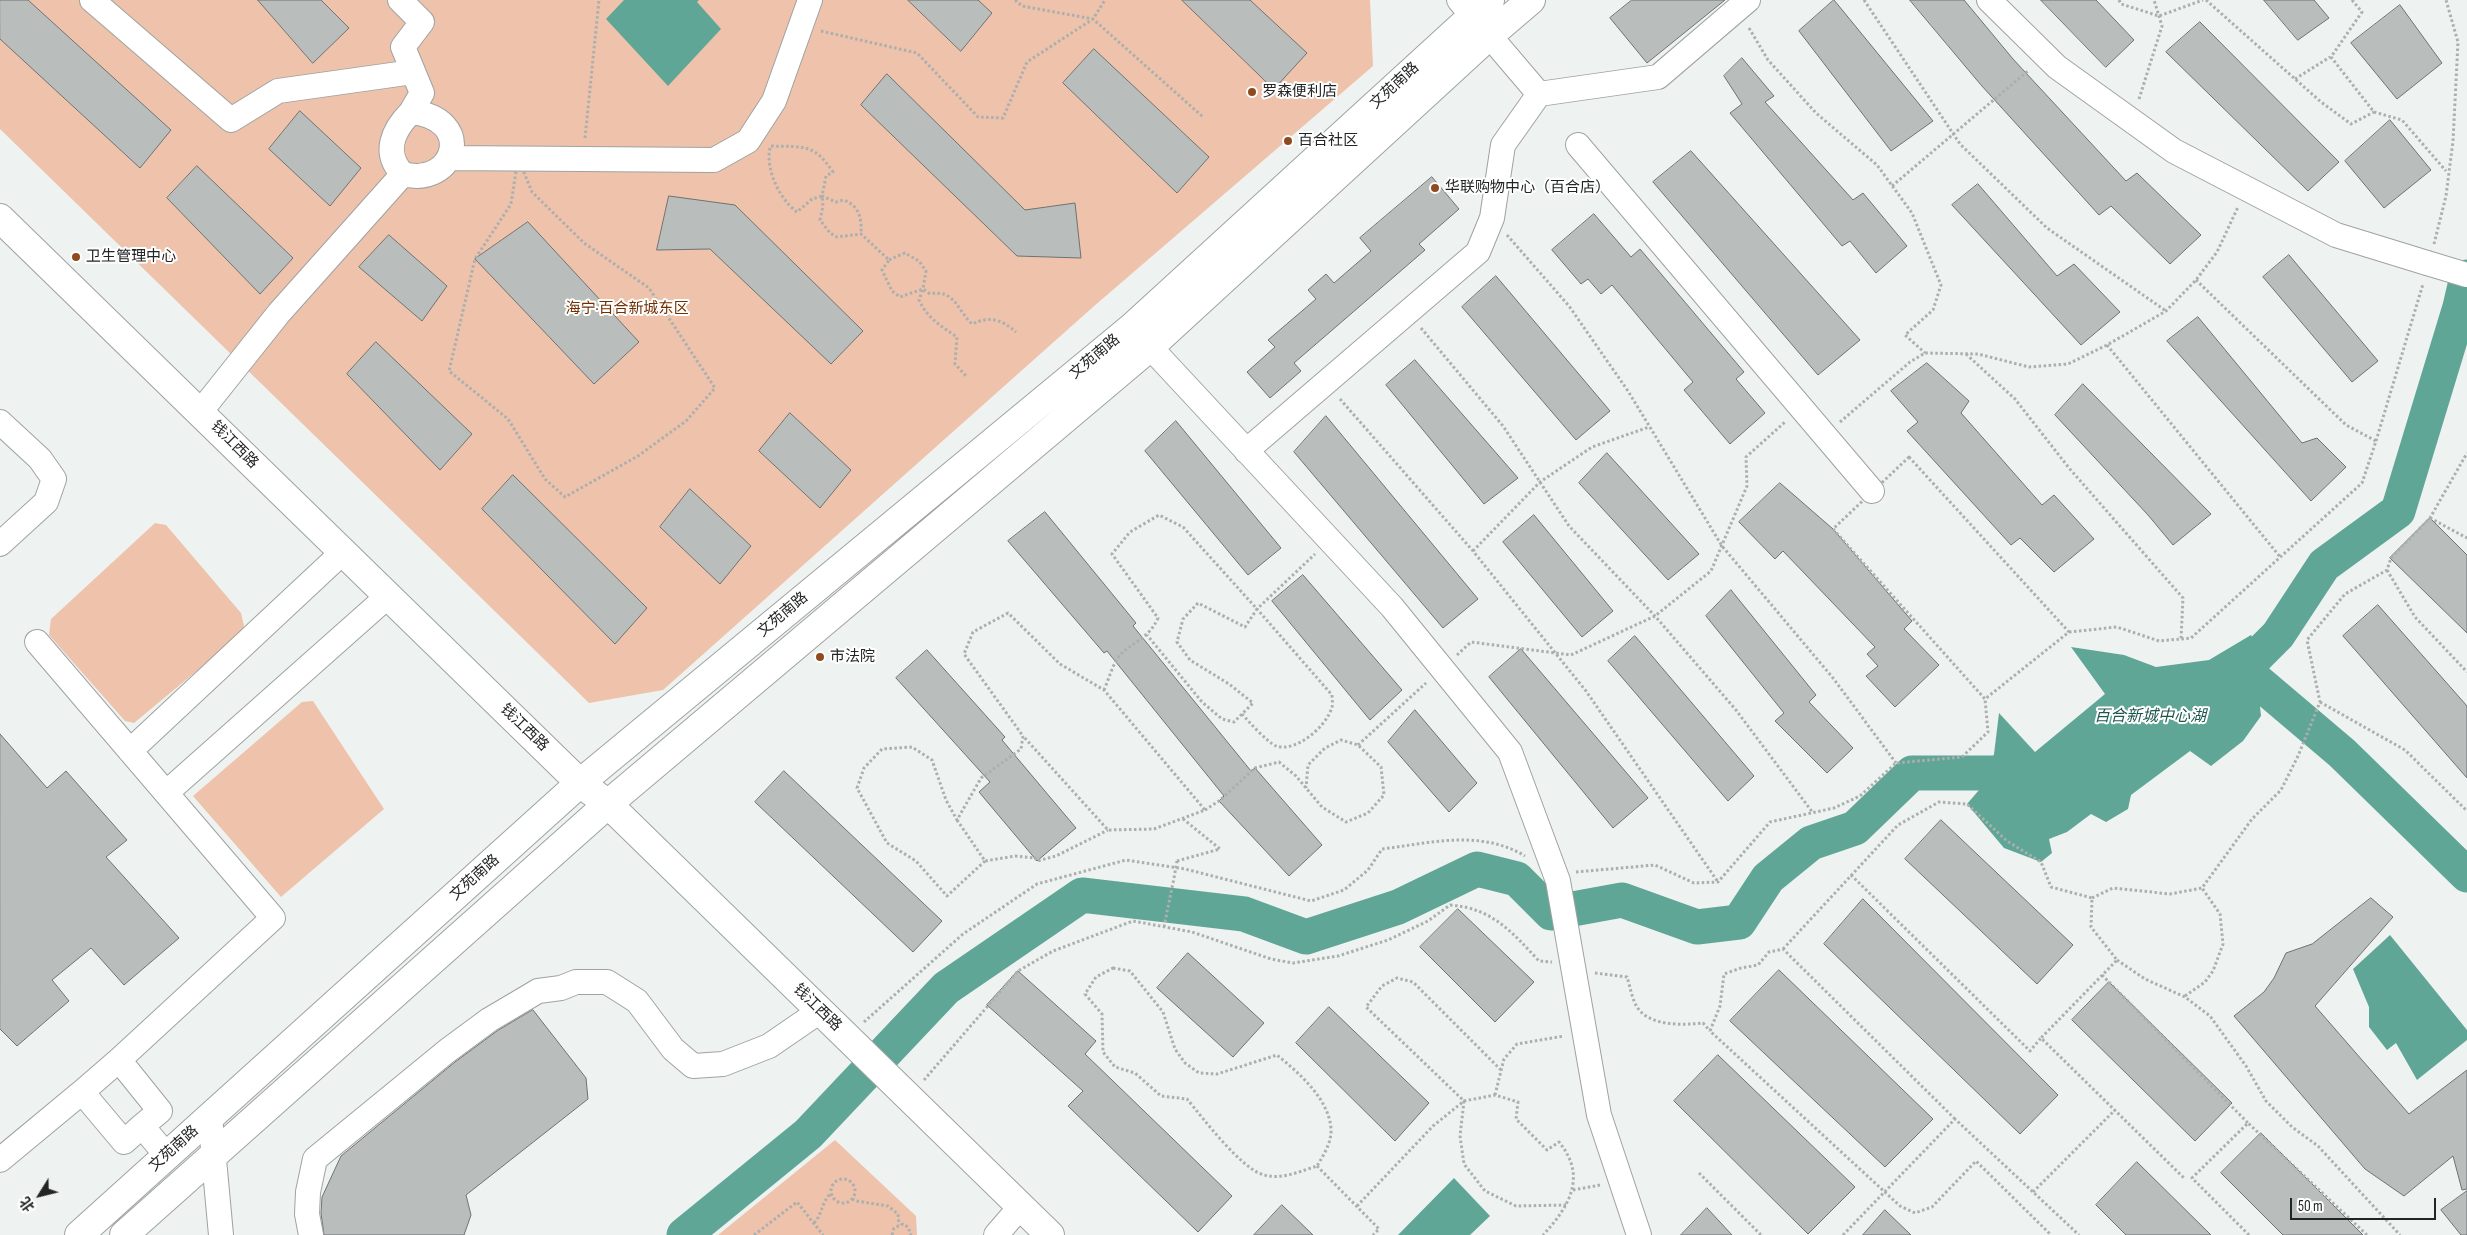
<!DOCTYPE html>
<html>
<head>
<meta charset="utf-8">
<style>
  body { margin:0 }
  #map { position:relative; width:2467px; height:1235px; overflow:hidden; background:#eef3f2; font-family:"Sofia Sans Condensed","Noto Sans SC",sans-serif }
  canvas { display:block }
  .north { position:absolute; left:15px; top:1170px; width:50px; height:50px; -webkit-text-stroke:4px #fff; paint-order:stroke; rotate:234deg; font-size:14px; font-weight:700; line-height:20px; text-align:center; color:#232524 }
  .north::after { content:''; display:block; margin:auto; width:18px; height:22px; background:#232524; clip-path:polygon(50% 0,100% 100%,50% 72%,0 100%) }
  .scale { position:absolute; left:2290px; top:1198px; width:146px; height:22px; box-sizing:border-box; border:2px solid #232524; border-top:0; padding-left:6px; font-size:15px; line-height:18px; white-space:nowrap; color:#232524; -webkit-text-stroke:4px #fff; paint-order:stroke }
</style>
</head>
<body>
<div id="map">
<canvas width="2467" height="1235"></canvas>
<div class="north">北</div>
<div class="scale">50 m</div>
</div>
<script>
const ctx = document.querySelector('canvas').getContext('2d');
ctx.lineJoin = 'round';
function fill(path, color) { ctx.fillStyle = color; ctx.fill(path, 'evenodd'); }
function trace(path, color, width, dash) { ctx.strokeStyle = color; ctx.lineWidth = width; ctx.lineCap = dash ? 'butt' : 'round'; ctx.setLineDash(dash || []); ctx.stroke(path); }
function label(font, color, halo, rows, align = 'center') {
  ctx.font = font + ' "Sofia Sans Condensed","Noto Sans SC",sans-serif'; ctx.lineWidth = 4; ctx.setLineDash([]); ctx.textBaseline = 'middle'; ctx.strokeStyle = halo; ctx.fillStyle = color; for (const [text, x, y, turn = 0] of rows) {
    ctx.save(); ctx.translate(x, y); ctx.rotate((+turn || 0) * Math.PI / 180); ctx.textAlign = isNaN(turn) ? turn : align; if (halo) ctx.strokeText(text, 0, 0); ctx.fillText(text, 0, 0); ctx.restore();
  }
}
const green = new Path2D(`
  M0,0h1370l3,66 -280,241 -430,383 -74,13 -589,-574z
  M155,523l11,2 75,88 3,13 -4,9 -106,88 -9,-2 -76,-86 2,-16z
  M313,701l71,108 -103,88 -88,-101 109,-94z
  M835,1140l81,76 1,19h-199z`);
const water = new Path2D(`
  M624,0h75l-2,2 24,27 -53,57 -62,-67z
  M2251,635l16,28 -8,34 2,19 -18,25 -32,25 -21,-15 -59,44 -3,14 -22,13 -15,-8 -24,18 -18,7 3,14 -11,9 -37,-14 -37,-44 18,-21 9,-29 5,-41 36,39 70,-58 -34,-47 53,8 32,12 53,-7z
  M2390,935l77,95v10l-50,40 -21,-37 -9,7 -18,-23v-20l-16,-38z
  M1454,1178l36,38 -20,19h-72z`);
const river = new Path2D(`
  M2244,670l98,83 125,122
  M2228,685l50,-50 46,-70 74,-54 62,-204 7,-30
  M684,1235l124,-101 138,-146 136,-93 162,19 62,23 92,-30 79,-38 40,10 34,34 71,-13 75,27 42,-5 29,-44 43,-35 44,-15 57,-55h81l40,14`);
const building = new Path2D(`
  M0,0h28l143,130 -31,38 -140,-129z
  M258,0h63l28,28 -36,35z
  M908,0h70l14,13 -31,38z
  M1182,0h68l57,53 -33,36z
  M1632,0h93l-78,63 -37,-45z
  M1834,0l99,121 -42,30 -92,-120z
  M1910,0h54l49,59 113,122 11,-8 64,62 -31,29 -59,-58 -12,9 -118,-130z
  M2041,0h55l38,40 -28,27z
  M2264,0h50l15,18 -31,22z
  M2400,5l42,58 -45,36 -46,-56z
  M2200,22l139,140 -31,29 -142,-139z
  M1094,49l115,108 -32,36 -114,-110z
  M1742,58l32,38 -9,6 88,98 10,-7 44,53 -31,27 -26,-32 -8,5 -112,-133 12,-9 -18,-28z
  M887,74l138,136 50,-7 6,55 -64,-2 -156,-151z
  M300,111l61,57 -31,38 -61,-57z
  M2390,120l41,50 -47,38 -39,-47z
  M1691,151l169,189 -42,35 -165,-193z
  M197,166l96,92 -33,36 -93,-96z
  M1432,177l27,32 -40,35 6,6 -131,113 7,8 -31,27 -23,-26 28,-25 -7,-7 48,-41 -8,-9 18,-16 8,9 37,-32 -11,-13z
  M1978,184l79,92 17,-12 46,48 -39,33 -129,-140z
  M669,196l66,9 128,126 -32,33 -121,-115 -53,1z
  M1594,214l37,43 9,-8 104,123 -8,7 29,34 -35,31 -46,-54 9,-8 -81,-97 -11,9 -13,-15 -7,5 -29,-34z
  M528,222l111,120 -45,42 -119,-125z
  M389,235l58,51 -25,35 -63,-54z
  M2289,255l89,106 -26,21 -89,-105z
  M1496,276l114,135 -34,29 -114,-133z
  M2198,317l104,126 15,-5 29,29 -35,34 -144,-160z
  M376,342l96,92 -32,36 -93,-96z
  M1415,360l103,118 -34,26 -98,-119z
  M1927,363l42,38 -8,12 81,92 12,-10 40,44 -40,33 -34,-34 -9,7 -104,-114 11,-9 -27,-31z
  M2083,384l128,130 -38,31 -25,-30 -93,-100z
  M790,413l61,57 -31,38 -61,-57z
  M1326,416l152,183 -35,29 -149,-176z
  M1176,421l105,127 -33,27 -103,-124z
  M1607,453l92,101 -31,26 -89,-97z
  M513,475l134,133 -32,36 -133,-135z
  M1780,483l53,46 79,92 -8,8 35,36 -44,42 -29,-31 12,-10 -11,-12 8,-7 -92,-96 -8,8 -36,-37z
  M690,489l61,57 -31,38 -60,-57z
  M1045,512l91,111 -3,3 118,145 4,-3 67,77 -33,31 -70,-75 5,-5 -117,-145 -3,2 -96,-112z
  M1534,515l79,96 -31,26 -79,-95z
  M2430,518l37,37v78l-77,-75z
  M1303,575l99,115 -32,30 -98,-119z
  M1731,590l85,105 -7,7 44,46 -26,25 -52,-52 9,-8 -78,-97z
  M2378,605l89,101v72l-124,-142z
  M1635,636l119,140 -26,25 -120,-140z
  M1521,649l127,149 -35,30 -124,-151z
  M927,650l78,87 -3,3 74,88 -39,33 -58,-69 11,-10 -94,-104z
  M1415,710l62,73 -28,29 -61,-70z
  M0,734l47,54 19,-17 61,69 -21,17 73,81 -55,47 -33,-37 -39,32 17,21 -52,45 -17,-17z
  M784,771l158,150 -29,31 -158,-150z
  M1941,820l132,125 -36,39 -132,-125z
  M2371,898l22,19 -78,89 94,108 58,-44v119l-5,1 -9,-34 -49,40 -39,-27 -131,-153 30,-24 10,-14 12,-25 26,-9z
  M1863,899l195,196 -38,39 -196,-190z
  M1458,909l76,73 -39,40 -75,-75z
  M1188,953l76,70 -31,34 -76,-69z
  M1779,970l154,149 -48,48 -155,-146z
  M1018,971l78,70 -11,13 147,142 -34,36 -130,-126 15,-15 -96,-86z
  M2109,982l123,121 -37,38 -123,-121z
  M1329,1007l100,96 -34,38 -99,-98z
  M533,1010l53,68 2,21 -122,96 5,20 -7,20h-140l-3,-22 1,-16 19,-41 114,-94 42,-31z
  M1718,1055l137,132 -47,47 -134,-133z
  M2261,1133l102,102h-80l-62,-62z
  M2137,1162l74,73h-85l-30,-30z
  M2467,1191v44h-6l-20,-25z
  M1282,1205l31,30h-59z
  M1707,1208l25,27h-51z
  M1885,1210l26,25h-48z`);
const path = new Path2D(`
  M1015,0l7,6 71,13 110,98
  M1864,0l96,144 87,84 119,83
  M2119,0l2,4 38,12 44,-16
  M2206,0l115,102 30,22 23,-12
  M2352,0l10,12 -31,45 43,55 28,8 44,51
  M1749,28l19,32 48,53 61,52 35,48 29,72 -8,25 -28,25 20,18
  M821,31l96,22 61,64 25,1 24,-56 66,-43 12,-19
  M2295,79l35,-22
  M2139,99l23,-73 -8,-26
  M585,138l14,-138
  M771,146c32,1 43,-3 62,26l-7,4 -4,20 14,6 7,-2c16,5 19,18 18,34
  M770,148c-5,21 10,52 27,64l15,-13 10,-3 1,10 -3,14 10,13 7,4 24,-3 28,26 -7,10 10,21 8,6 23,-8 -4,11c8,18 22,26 38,37l-2,27 11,12
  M518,158l14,34 52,51 65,45 66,100 -29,33 -48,35 -73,41 -20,-18 -37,-60 -59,-48 26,-112 36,-55z
  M1892,186l137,-116
  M1507,235l62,71 59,85 94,155 111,132 63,85
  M2434,244l12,-48 7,-55 5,-99 -12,-42
  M889,260l16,-7 14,8 7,10 -3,18 7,5c25,-5 27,16 42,30 18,-8 29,-5 44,8
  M1421,328l82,98 66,100 86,90 81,94 77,103
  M2107,345l174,213
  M1966,354l49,45 54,69 114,130 -2,41
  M1340,399l133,152 113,140 132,191
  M1840,422l70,-60 15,-9 53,1 51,13 39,-3 39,-19 59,-34 30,-31 21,-28 21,-45
  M2376,441l47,-157
  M1909,457l160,175 -84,67 -152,-170z
  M2430,518l37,20
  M1473,551l67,-69 52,-35 57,-20
  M2387,570l28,47 52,55
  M2069,632l48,-5 42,14 32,-3 171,-155 14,-42 -30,-16 -150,-145
  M1457,655l14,-13 100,13 84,-39 56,-45 36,-85 -1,-29 39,-35
  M1104,690c5,-11 9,-28 17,-36 15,-14 28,-16 37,-36l-46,-64 18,-22 29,-17 24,12 74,82 -12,18 -47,-24 -15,16 -6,23 13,18 39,24 24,19 -19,19 -12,-3 -20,-17 -55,-67
  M2320,702l85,48 62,61
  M1242,714c7,8 25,28 34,32 20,7 51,-20 56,-39 1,-4 0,-8 0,-12l-75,-86 58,-55
  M1358,745l68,-62
  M1205,810l14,-9 36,-33 24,-6 17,14 26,31 24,15 22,-9 16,-18 -3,-28 -23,-22 -17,-5 -16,8 -17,17 -2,23
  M957,820l28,41 30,-5 20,2 2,3 19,-5 52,-26
  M985,861l-38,35 -31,-35 -29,-18 -30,-55 7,-20 18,-19 30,-2 20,13 14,40 11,20 24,-42 40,-29 2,-13 -59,-82 9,-22 35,-19 52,51 44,26 101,120 -51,19 -46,1 -85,-94
  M1177,861l43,-12 -38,-31
  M1576,872l79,-7 39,18 24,-1 52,-60 64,-14 26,-12 36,-33 66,-6 26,-25 -3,-33
  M1851,875l179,176 11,-13
  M2092,898l21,-10 57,6 32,-6 50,-69 29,-29 17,-34 22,-54 -13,-62 38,-46 42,-24 4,-12 39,-40 37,-65
  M1164,927l10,-49
  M1783,949l115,-124 41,-23 28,2 40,37 34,21 10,25 41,11 -1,29 26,33 -76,78 143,140
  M2117,960l28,19 40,18 25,19 36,50 20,35 26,26 26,19 82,89
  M1113,968l17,3 33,41 12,37 10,14 14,10 18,1 60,-19c22,18 55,46 54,78 -1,12 -8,23 -14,33 -16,5 -35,14 -53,9 -23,-6 -61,-57 -77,-76l-26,-3 -26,-23 -20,-6 -12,-15 -1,-38 -17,-20 11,-17z
  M1595,973l32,4c3,9 5,22 10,30 13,20 46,18 66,16l7,8
  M2102,975l146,148
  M2185,996l20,-14 8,-11 10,-27 -3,-30 -18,-26
  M864,1022l99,-88 74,-50 89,-24 59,9 126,32 33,-11 24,-20 14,-21c49,-6 98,-20 143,7
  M1501,1070l-88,-88 -16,-4 -15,8 -16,21 98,94 -4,35 4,28 21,27 31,15 50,-1
  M924,1080l94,-109 35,-20 80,-30 59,11 79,27 22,4 45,-7 50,-16 40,-19 22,-16c42,3 62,27 89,56l13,1
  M1495,1095l9,-36 13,-15 47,-8
  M1955,1119l-172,-170 -14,3 -11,13 -17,3 -17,6 -4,32 -10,25 190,175 15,7 17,-6 44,-46 75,74
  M1317,1166l62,63 -6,6
  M1699,1173l62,62
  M831 1191a12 12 0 1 1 24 0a12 12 0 1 1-24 0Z
  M1573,1190l27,-5
  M2033,1192l82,-82
  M852,1199l4,2 32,5 10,8 1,11
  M1357,1206l76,-80 31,-25 31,-6 23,7 -2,17 31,31 12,-8c28,34 11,64 -16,93
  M814,1223c9,-10 6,-18 17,-30
  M754,1235l43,-33 26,33
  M892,1235l2,-7 9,-4 5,3 3,8
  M1843,1235l112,-116 124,116
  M2249,1235l-57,-57 56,-55 119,112`);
const minor = new Path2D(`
  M92,0l139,120 47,-29 135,-19
  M400,0l22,22 -19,25 19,46 -11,19
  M1459,0l80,94 119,-17 90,-77
  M1989,0l68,67 117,84 162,84 91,28
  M1578,145l294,346
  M449,158l265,2 34,-19 26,-40 36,-101
  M1137,333l255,274 118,145 48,129 41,234 40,120
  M201,411l78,-98 124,-139c53,14 73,-56 8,-62 -18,18 -29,41 -8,62
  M0,422l40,37 14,20 -8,23 -46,42
  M1246,451l232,-199 14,-34 11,-73 36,-51
  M37,642l236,276 -154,142 41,51 -18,15
  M130,751l213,-199
  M166,793l222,-197
  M82,1092l37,-32
  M210,1116l11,119
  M0,1160l82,-68 42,50 18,-16 25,30
  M311,1235l-4,-21 1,-22 7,-33 132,-108 42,-31 49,-29 23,-3 15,-6h31l30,19 36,48 20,17 30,-2 46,-18 51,-35
  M996,1235l25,-29`);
const major = new Path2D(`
  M0,218l580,565 28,21 442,431
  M79,1235l501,-452 552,-456 358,-327
  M124,1235l484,-431 542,-457 340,-312 41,-35`);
const pathBridge = new Path2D(`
  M1174,878l3,-17`);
const minorBridge = new Path2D(`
  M2427,263l40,12`);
const markers = [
  [1252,92,5,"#8f4b1f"],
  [1288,141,5,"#8f4b1f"],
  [1435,188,5,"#8f4b1f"],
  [76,257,5,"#8f4b1f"],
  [820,657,5,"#8f4b1f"]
];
const streetNames = [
  ["文苑南路",1395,86,-43],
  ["文苑南路",1095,357,-40],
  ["钱江西路",234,445,45],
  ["文苑南路",783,615,-40],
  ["钱江西路",524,728,44],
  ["文苑南路",475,878,-42],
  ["钱江西路",817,1008,44],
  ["文苑南路",174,1149,-42]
];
const poiNames = [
  ["罗森便利店",1262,92],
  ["百合社区",1298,141],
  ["华联购物中心（百合店）",1445,188],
  ["卫生管理中心",86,257],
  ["市法院",830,657]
];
const parkNames = [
  ["海宁·百合新城东区",627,309]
];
const waterNames = [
  ["百合新城中心湖",2150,717]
];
fill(green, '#eec2ab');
fill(water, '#60a697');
trace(river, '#60a697', 35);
fill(building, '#b9bebd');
trace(building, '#6e7372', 1);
trace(minor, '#9ea3a1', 26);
trace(major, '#9ea3a1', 30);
trace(path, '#abafae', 3, [2.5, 2.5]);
trace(minor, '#fff', 24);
trace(major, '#fff', 28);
trace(minorBridge, '#9ea3a1', 26, []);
trace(pathBridge, '#abafae', 3, [2.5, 2.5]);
trace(minorBridge, '#fff', 24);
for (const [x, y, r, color] of markers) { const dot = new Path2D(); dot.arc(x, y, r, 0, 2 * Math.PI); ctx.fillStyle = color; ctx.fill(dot); trace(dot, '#fff', 2); }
label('15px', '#232524', '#fff', streetNames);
label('15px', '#232524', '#fff', poiNames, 'left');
label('15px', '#713000', '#fff', parkNames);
label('italic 16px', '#1e584d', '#fff', waterNames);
</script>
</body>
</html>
